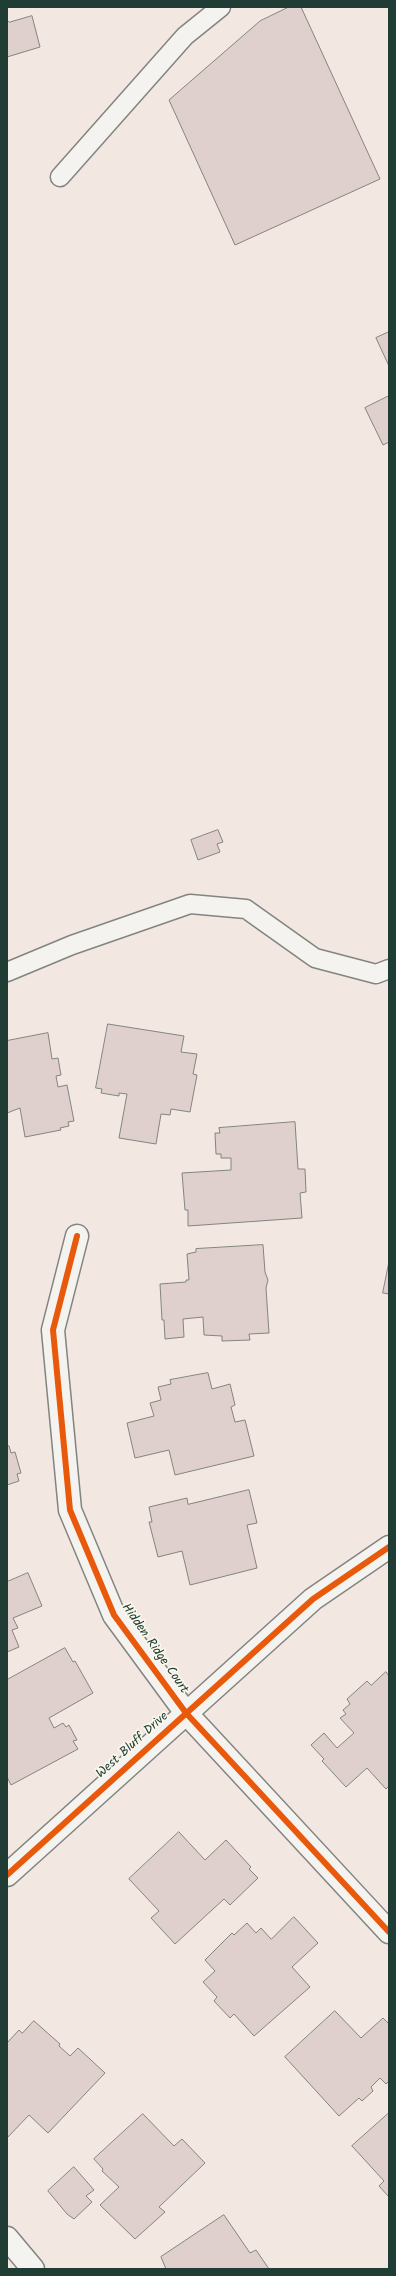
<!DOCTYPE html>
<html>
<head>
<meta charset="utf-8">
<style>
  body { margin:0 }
  #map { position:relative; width:396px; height:2276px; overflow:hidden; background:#f2e7e1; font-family:Kalam,sans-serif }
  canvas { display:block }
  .frame { position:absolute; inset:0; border:8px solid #1f3d34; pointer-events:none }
</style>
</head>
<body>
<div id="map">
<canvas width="396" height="2276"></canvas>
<div class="frame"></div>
</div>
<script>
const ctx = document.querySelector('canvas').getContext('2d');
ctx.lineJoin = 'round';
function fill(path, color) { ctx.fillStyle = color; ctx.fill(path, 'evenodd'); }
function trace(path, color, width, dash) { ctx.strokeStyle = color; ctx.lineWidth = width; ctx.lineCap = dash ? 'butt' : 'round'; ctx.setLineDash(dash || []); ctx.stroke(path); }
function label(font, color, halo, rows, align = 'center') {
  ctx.font = font + ' Kalam,sans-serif'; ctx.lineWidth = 3.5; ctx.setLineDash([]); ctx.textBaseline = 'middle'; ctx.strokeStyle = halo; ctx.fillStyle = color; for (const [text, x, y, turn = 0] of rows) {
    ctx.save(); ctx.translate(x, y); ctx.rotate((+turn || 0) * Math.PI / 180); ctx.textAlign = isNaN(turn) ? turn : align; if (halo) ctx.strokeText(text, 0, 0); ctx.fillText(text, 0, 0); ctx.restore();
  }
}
const building = new Path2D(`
  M289,7h12l79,172 -145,66 -66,-145 91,-79z
  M32,16l8,31 -33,10v-37l2,2z
  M389,332v34l-13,-28z
  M389,396v46l-6,3 -18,-37z
  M218,830l5,12 -6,2 3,8 -22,8 -7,-20z
  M108,1024l76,12 -3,16 16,2 -4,20 4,1 -7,37 -19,-3 -1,6 -9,-1 -5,30 -37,-6 8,-44 -8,-1v3l-18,-3 1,-4 -6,-1z
  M48,1033l4,26 6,-1 3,17 -5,1 2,11 9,-2 7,36 -6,1 1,4 -9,2 1,2 -36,7 -5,-29 -13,5v-72z
  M295,1122l3,47h7l1,23 -6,1 2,25 -114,8v-16h-3l-3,-37 49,-3v-12h-10v-4h-5l-1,-21h5l-1,-5z
  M263,1245l2,27 3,8 -2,8 3,45 -20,1 1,6 -28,1v-5l-18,-1 -1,-18 -20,2 1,18 -19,2 -1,-19h-2l-2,-36 26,-2v-2h3l-2,-26 9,-2v-3z
  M389,1262v32l-6,-1z
  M208,1373l4,16 18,-5 5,21 -4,2 4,15 10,-2 9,36 -79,19 -6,-25 -34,8 -8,-35 27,-7 -4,-13 11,-3 -3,-13 13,-3 -1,-4z
  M9,1446l2,7 4,-1 6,21 -4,1 2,7 -12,4v-38z
  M249,1490l8,33 -10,2 10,43 -67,17 -8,-34 -24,6 -9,-35h3l-3,-15 38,-9 1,6z
  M28,1573l14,33 -29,12 5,10 -6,2 7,17 -12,5v-70z
  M65,1648l8,14 2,-1 18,32 -44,25 5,10 9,-5 3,4 3,-2 8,15 -4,1 5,8 -67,36 -4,-8v-97z
  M386,1672l3,4v110l-3,3 -19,-21 -21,19 -24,-26 2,-2 -13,-14 13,-12 13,15 17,-15 -14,-15 6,-4 -3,-4 7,-6 -3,-5 20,-18 4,4z
  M179,1832l26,28 21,-20 25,27 -2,2 9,9 -28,27 -6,-6 -49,45 -24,-26 8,-7 -30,-32z
  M294,1917l24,26 -26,24 18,20 -56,49 -20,-22 -4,4 -16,-17 3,-4 -14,-15 12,-11 -10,-11 27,-27 2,2 13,-12 9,10 5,-5 10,11z
  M335,2011l26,27 22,-20 6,6v57l-3,3 -6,-6 -9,9 2,4 -11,10 -3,-3 -20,18 -54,-59z
  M34,2021l26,23 -1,2 11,10 8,-8 27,25 -57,60 -19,-18 -22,23v-95l12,-13 3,3z
  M389,2113v84l-10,-11 5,-5 -32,-35z
  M143,2114l31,32 8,-7 23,24 -46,44 6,5 -30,27 -35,-34 19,-18 -17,-16 1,-2 -9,-10z
  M74,2167l20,23 -8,6 6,6 -18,17 -7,-5 -19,-23z
  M224,2215l26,38 6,-3 13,19h-103l-5,-12z`);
const lane = new Path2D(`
  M60,177l125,-141 36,-29
  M7,972l65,-27 118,-41 56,5 69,49 61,16 13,-5`);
const street = new Path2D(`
  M77,1236l-24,94 17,180 44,105 72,98 203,219
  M7,1875l306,-276 76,-52
  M7,2238l26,31`);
const cycleway = new Path2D(`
  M77,1236l-24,94 17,180 44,105 72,98 203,219
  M7,1875l306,-276 76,-52`);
const streetNames = [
  ["Hidden Ridge Court",154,1649,55],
  ["West Bluff Drive",133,1746,-42]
];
fill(building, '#dfd0cd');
trace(building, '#838480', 1);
trace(lane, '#838480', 21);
trace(street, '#838480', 25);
trace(lane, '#f5f3ef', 18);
trace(street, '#f5f3ef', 22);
trace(cycleway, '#e8590c', 6);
label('13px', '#1f3d34', '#fbf7ec', streetNames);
</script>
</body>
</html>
